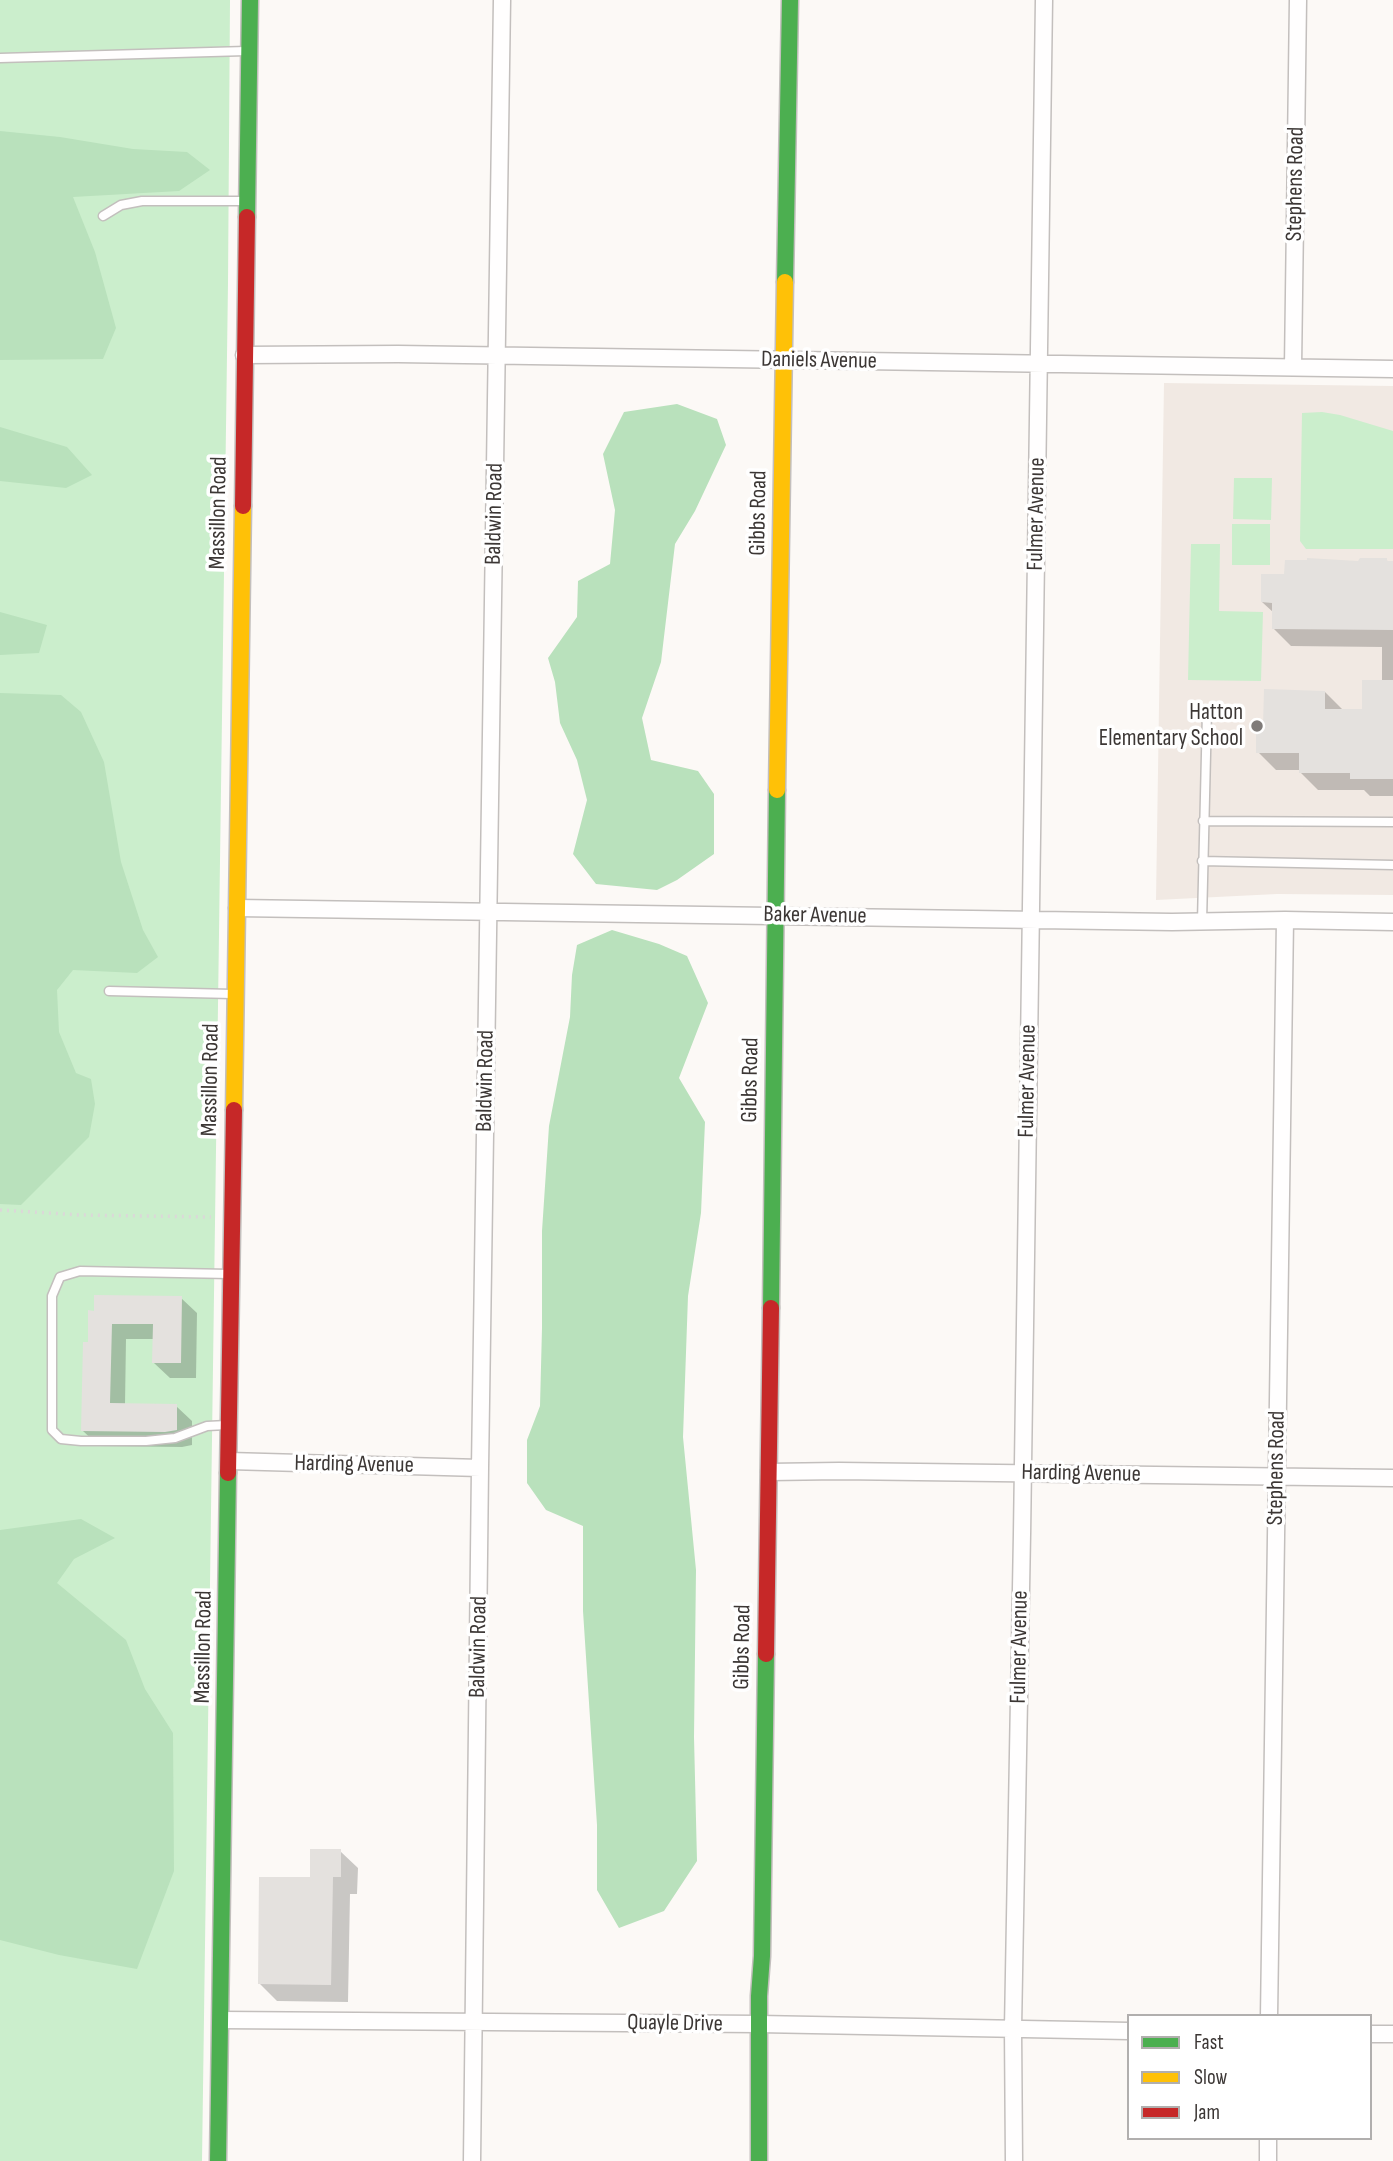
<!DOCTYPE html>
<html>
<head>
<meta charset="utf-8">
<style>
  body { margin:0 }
  #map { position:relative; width:1393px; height:2161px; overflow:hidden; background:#fcf9f6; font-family:"Sofia Sans Condensed",sans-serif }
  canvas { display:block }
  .legend { position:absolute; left:1127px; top:2014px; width:245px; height:126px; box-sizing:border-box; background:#fff; border:2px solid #b1afae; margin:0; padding:9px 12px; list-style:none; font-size:21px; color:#3c3735 }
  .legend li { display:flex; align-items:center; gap:14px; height:35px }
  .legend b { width:35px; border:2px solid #b1afae }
</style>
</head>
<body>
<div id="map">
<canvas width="1393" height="2161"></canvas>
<ul class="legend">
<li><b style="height:9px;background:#4caf50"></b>Fast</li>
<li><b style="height:9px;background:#ffc107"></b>Slow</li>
<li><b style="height:9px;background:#c62828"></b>Jam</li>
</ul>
</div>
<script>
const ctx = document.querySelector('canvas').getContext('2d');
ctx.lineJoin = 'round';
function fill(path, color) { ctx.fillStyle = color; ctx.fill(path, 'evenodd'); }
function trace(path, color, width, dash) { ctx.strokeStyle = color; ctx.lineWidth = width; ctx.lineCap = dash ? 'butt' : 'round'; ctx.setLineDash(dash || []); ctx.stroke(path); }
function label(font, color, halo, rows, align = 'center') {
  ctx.font = font + ' "Sofia Sans Condensed",sans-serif'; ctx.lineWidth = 7; ctx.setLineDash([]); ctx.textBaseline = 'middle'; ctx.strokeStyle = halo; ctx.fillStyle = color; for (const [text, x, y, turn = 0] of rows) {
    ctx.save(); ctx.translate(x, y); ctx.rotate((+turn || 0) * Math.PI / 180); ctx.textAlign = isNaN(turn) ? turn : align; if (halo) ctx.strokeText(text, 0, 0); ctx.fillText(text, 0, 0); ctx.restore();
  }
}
const built = new Path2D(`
  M1164,383l229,3v509l-116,-1 -121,6z`);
const green = new Path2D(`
  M0,0h230l-2,283 -26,1878h-202z
  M1322,412l18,3 53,16v118h-87l-6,-8 2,-128z
  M1234,478h38l-1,42 -38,-1z
  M1232,524h38v41h-38z
  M1191,544h29l-1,67 44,1 -2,69 -73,-1z`);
const forest = new Path2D(`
  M0,131l60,6 73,12 54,3 23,18 -31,21 -106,6 22,55 21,76 -13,31 -103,1z
  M677,404l40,15 9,26 -31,66 -20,33 -14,118 -19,56 9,42 47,11 16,23v60l-37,26 -20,10 -61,-6 -23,-30 14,-54 -10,-40 -17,-37 -5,-41 -7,-24 29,-41 1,-36 32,-17 5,-54 -12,-56 21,-42z
  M0,427l67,20 25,28 -26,13 -66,-7z
  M0,612l47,13 -8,28 -39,2z
  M0,693l61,2 20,17 23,50 17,100 22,68 15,27 -21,16 -64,-3 -16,20 2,42 17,41 15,6 4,25 -6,33 -68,68 -21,-1z
  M612,930l47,14 28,12 21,47 -29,75 26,44 -4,91 -13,83 -5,141 13,133 -2,167 3,124 -33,50 -45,17 -22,-38v-65l-14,-214v-85l-37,-16 -19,-27v-43l13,-34 2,-78v-97l7,-105 21,-109 2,-42 5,-30z
  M81,1519l34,19 -41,21 -17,24 69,57 19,49 28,44 1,138 -37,98 -78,-14 -59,-15v-410z`);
const shadow = new Path2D(`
  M1386,560l3,2h4v234h-23l-6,-6h-46l-17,-17v-3h-25l-18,-18 6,-24 61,-36 18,18h21l18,-29v-34l-91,-1 -18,-18 1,-15 -12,-11 24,-26 49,-14z
  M181,1298l16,15 -1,65h-26l-16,-15 1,-24h-29l-1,66 51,1 16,15v24l-10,2 -83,-1 -16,-15 7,-119z
  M340,1851l18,17 -1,26h-7l-2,108 -71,-1 -18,-18 53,-104z`);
const building = new Path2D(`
  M1307,558l51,3 2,-3h27v3h6v69l-121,-1v-26l-11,-1v-28h23l1,-14h22z
  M1362,680h31v99h-43v-6h-51v-20h-43v-27h7l1,-37 61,2v18h37z
  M94,1295l88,1 -1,67h-29l1,-39h-41l-2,79 67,1v26l-12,2 -84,-1 2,-89h5v-32l6,1z
  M310,1849h31v28h-8l-2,108 -73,-1 1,-107h51z`);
const path = new Path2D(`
  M0,1210l80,5 131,2`);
const lane = new Path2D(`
  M0,58l246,-7
  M103,216l18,-11 21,-4h102
  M1203,821l190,1
  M1202,861l191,4
  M1202,922l5,-210
  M109,991l123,3
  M227,1425l-20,1 -32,12 -29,3h-65l-20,-2 -9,-9v-134l8,-19 20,-6 149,3`);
const street = new Path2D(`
  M244,355l154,-1 995,15
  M1293,367l5,-367
  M237,908l935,14 113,-2 108,2
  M229,1461l251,7
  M769,1472l70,-1 554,7
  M1269,2016l16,-1096
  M221,2020l538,4 370,7
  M1370,2034h23
  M472,2161l8,-693 22,-1468
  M1014,2161l-1,-133 9,-494 22,-1534
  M1268,2161v-23`);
const fast = new Path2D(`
  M247,217l3,-217
  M785,282l5,-282
  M771,1308c3,-173 3,-346 6,-518
  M218,2161l10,-688
  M759,2161v-165l3,-40 4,-302`);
const slow = new Path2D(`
  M777,790l8,-508
  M234,1110l9,-604`);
const jam = new Path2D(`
  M243,506l4,-289
  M228,1473l6,-363
  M766,1654l5,-346`);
const markers = [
  [1257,726,7,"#7f7b79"]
];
const streetNames = [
  ["Stephens Road",1296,184,-89],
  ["Daniels Avenue",819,361,1],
  ["Massillon Road",219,513,-89],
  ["Gibbs Road",759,513,-89],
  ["Baldwin Road",495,514,-89],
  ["Fulmer Avenue",1037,514,-89],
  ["Baker Avenue",815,916,1],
  ["Massillon Road",211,1080,-89],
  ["Gibbs Road",751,1080,-89],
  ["Baldwin Road",486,1081,-89],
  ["Fulmer Avenue",1028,1081,-89],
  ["Harding Avenue",354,1465,1],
  ["Stephens Road",1277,1468,-89],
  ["Harding Avenue",1081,1474,1],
  ["Massillon Road",204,1647,-89],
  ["Baldwin Road",479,1647,-89],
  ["Gibbs Road",743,1647,-89],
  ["Fulmer Avenue",1020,1647,-89],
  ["Quayle Drive",675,2024,1]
];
const poiNames = [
  ["Hatton",1243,713],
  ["Elementary School",1243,739]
];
fill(built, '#f1e9e3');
fill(green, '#cbeecc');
fill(forest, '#b9e1bc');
fill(shadow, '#0003');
fill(building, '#e4e1de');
trace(lane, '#c3bfbd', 11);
trace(street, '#c3bfbd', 19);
trace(fast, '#c3bfbd', 19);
trace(slow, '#c3bfbd', 19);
trace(jam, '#c3bfbd', 19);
trace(path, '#dbd8d8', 3.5, [2, 5]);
trace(lane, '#fffefe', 8);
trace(street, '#fffefe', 16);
trace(fast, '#4caf50', 16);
trace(slow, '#ffc107', 16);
trace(jam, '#c62828', 16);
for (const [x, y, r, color] of markers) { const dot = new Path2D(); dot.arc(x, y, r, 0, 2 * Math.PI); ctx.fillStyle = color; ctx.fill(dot); trace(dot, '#fff', 2.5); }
label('23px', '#3c3735', '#fff', streetNames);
label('23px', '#3c3735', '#fff', poiNames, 'right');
</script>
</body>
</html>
